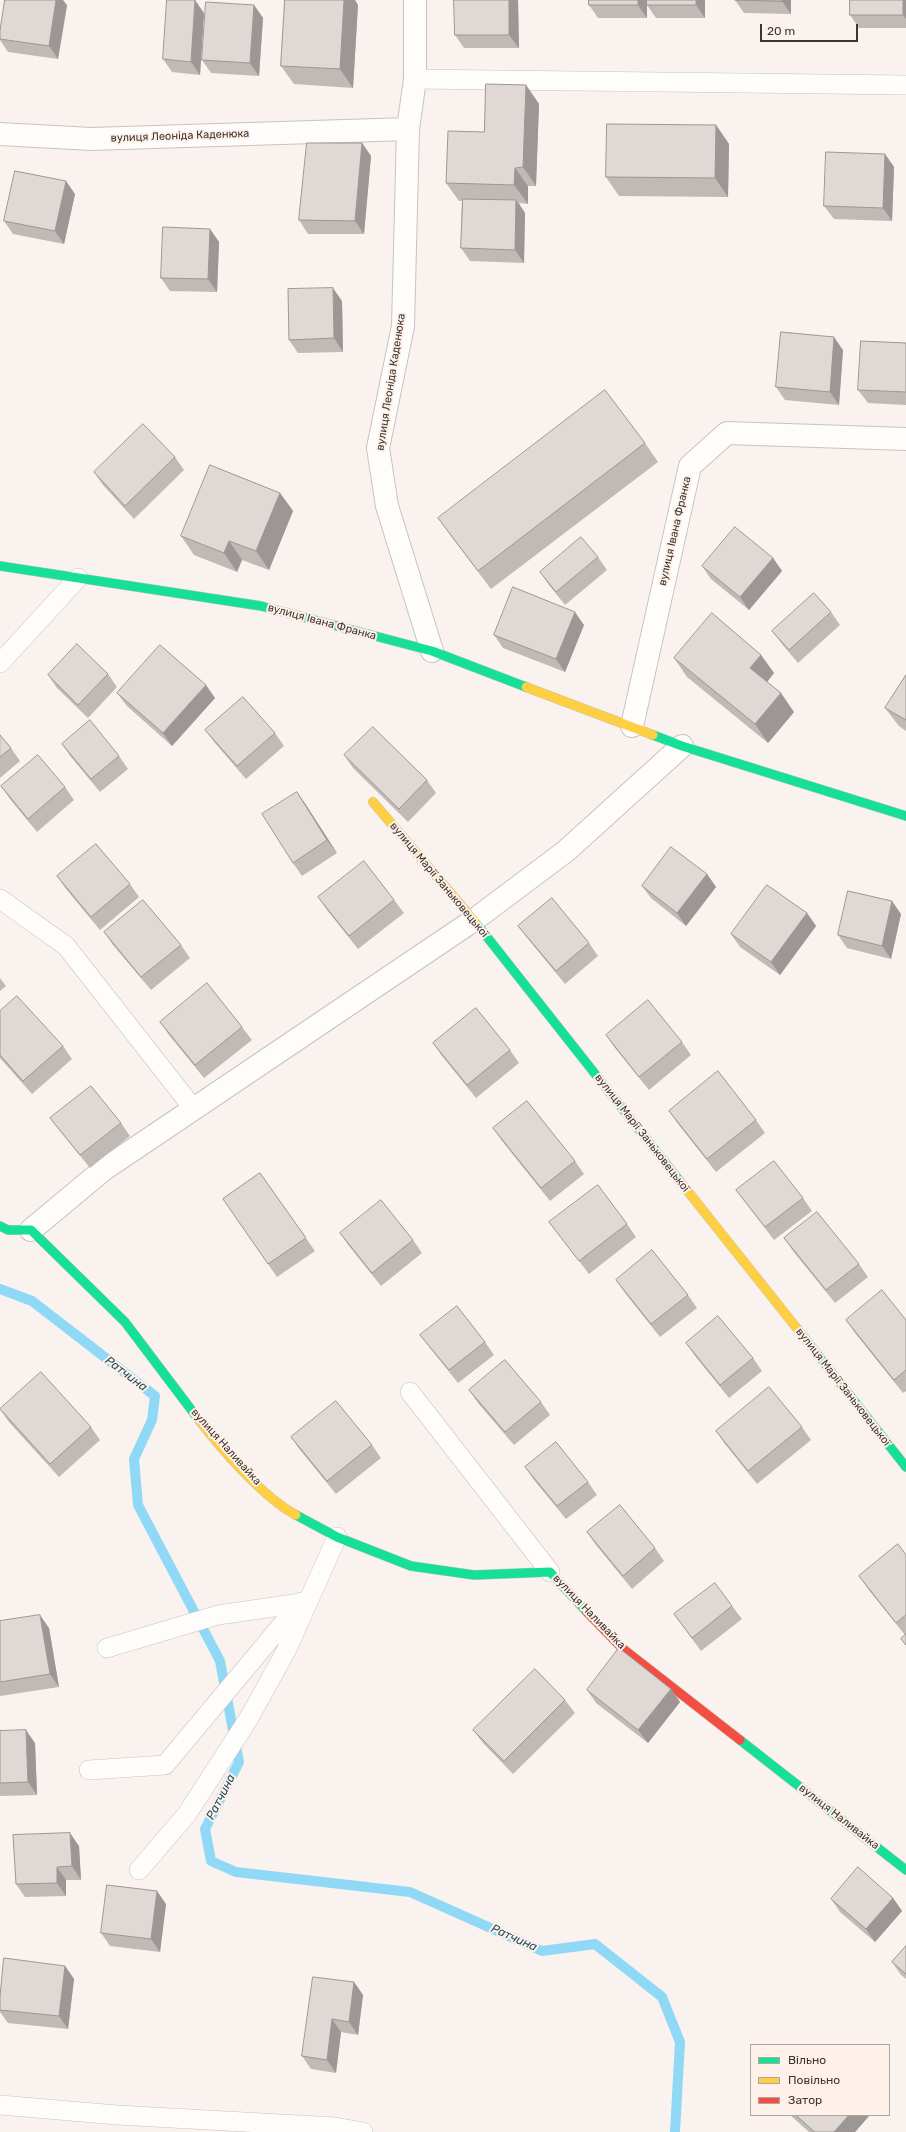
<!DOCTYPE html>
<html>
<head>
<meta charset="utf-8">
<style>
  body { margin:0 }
  #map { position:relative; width:906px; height:2132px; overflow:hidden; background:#f9f2ee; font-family:Rubik,sans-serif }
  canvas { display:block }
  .legend { position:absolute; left:750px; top:2044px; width:140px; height:72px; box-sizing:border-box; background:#fef1e9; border:1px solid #b1a69f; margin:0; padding:5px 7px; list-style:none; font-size:12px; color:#3e3631 }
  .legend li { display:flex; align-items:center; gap:8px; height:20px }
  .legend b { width:20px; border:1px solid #b1a69f }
  .scale { position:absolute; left:760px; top:24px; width:98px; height:18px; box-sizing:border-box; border:2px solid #3e3631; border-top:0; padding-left:5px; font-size:12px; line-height:14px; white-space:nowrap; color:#3e3631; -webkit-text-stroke:3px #fef1e9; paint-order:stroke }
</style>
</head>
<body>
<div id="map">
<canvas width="906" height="2132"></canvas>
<ul class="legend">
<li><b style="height:5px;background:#16e098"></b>Вільно</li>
<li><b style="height:5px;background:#ffcf43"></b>Повільно</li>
<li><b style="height:5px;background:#f24e42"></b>Затор</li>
</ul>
<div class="scale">20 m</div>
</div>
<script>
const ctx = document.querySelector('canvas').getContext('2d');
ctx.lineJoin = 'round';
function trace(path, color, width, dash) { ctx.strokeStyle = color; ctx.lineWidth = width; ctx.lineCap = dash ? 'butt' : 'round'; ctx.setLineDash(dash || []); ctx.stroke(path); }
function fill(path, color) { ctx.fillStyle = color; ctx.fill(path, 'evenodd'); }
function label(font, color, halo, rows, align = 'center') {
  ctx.font = font + ' Rubik,sans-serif'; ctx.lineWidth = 4; ctx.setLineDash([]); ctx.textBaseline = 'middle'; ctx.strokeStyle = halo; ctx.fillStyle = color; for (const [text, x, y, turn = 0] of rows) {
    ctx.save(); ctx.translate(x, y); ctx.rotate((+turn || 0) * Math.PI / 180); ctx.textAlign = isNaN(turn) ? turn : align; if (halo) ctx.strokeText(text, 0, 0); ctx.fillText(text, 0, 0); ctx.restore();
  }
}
const stream = new Path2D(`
  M0,1289l32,12 123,95 -3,24 -18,39 4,46 82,156 19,101 -34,67 6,32 25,11 174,20 132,59 53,-7 67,53 18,45 -5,90`);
const lane = new Path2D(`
  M415,79l491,6
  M0,663l78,-85
  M0,899l66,47 127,162
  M410,1392l140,180
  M107,1648l111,-33 83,-12
  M89,1770l76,-5 136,-163
  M139,1870l48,-56 62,-96 37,-67 51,-114
  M0,2105l117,10 218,12 28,5`);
const street = new Path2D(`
  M415,0v79l-7,50 -5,197 -25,122 9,58 45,145
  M0,134l91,5 317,-10
  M632,726l58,-260 37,-33 179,6
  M31,1230l72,-60 371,-250 92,-69 116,-105`);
const fast = new Path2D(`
  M0,566l261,40 171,45 94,36
  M653,735l29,11 224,70
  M476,923l206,261
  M0,1226l8,4h23l94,92 74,98
  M803,1336l103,131
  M296,1515l41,22 74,29 63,9 76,-3 37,40
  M740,1740l166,130`);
const slow = new Path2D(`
  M526,687l127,48
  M373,802l103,121
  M682,1184l121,152
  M199,1420c22,29 65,78 97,95`);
const jam = new Path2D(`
  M587,1612l35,36 118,92`);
const wall = new Path2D(`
  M285,0h70l3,5 -5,83 -59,-4 -13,-18z
  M518,0l1,48h-55l-9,-13z
  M647,0v18h-49l-9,-13z
  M647,0h58v18h-49l-9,-13z
  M735,0h56v14l-47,-1z
  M906,0v28h-47l-9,-13z
  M67,5l-9,54 -50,-7 -8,-12v-9z
  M254,5l9,13 -4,58 -48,-3 -9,-13z
  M204,13l-4,62 -28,-3 -9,-13z
  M526,85l13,19 -3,82h-8v18l-9,-1 6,10 -1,50 -54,-2 -9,-13 1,-47h-3l-13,-18 38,-51z
  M716,125l13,19 -1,53 -109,-1 -13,-19z
  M362,143l9,13 -7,78h-56l-9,-14z
  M885,154l9,13 -2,54 -58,-2 -10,-13z
  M75,194l-11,50 -51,-10 -9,-13z
  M210,229l9,13 -2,50 -47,-1 -9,-13z
  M342,301l1,51 -45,1 -9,-13z
  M906,343v62l-38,-2 -10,-13z
  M843,350l-4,55 -54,-5 -9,-13z
  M645,443l13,19 -167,127 -40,-53 -13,-18z
  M175,457l9,13 -50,49 -31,-34 -9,-13z
  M280,493l13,18 -24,59 -27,-10 -5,12 -43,-17 -13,-19z
  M598,557l9,13 -42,35 -16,-20 -9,-13z
  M773,558l9,13 -33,39 -38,-31 -9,-13z
  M831,612l9,13 -42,38 -16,-19 -10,-13z
  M584,625l-19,47 -62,-24 -9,-13z
  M761,655l13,18 -7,9 27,30 -26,31 -81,-66 -13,-19z
  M108,674l9,13 -29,31 -31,-30 -9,-13z
  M906,675v56l-7,-5 -14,-18z
  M117,693l98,5 -43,48 -45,-40z
  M205,730l70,3 9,13 -38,33 -31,-36z
  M0,735l11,13 9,13 -20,17z
  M62,744l57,12 9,13 -28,23 -29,-35z
  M344,755l83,25 9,13 -28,29 -55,-54z
  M1,786l64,1 9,13 -37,32 -27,-33z
  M297,792l9,13 31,48 -35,23 -9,-13z
  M707,874l9,13 -30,39 -35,-28 -9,-12z
  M57,876l73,8 9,13 -39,33 -34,-41z
  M318,897l76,3 10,13 -46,36 -31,-39z
  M807,913l9,13 -36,49 -40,-28 -9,-13z
  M901,914l-10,45 -44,-11 -9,-13z
  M518,926l71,17 9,13 -33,28 -37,-45z
  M104,932l77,13 9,13 -39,32 -38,-45z
  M0,978l6,8 -6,5z
  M0,1011l63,35 9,13 -40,35 -32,-36z
  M160,1022l82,5 10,13 -48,38 -35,-43z
  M606,1035l76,7 9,13 -42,35 -34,-42z
  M433,1043l77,7 9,13 -43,35 -34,-42z
  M669,1111l87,9 9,13 -49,39 -38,-48z
  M50,1118l71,5 9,13 -40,32 -30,-37z
  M493,1128l82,33 9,13 -34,27 -48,-60z
  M260,1173l55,78 -38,26 -54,-78z
  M736,1190l67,8 9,13 -38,29z
  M549,1222l78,2 9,13 -47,37z
  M340,1233l73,7 9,13 -41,33 -32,-40z
  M784,1238l75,26 9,13 -33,26 -42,-52z
  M616,1280l72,15 9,13 -37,29 -35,-44z
  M846,1320h60v71l-3,2 -48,-60z
  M420,1335l65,7 9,13 -36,28 -28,-35z
  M686,1343l67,15 9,13 -33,27 -34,-42z
  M469,1390l72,12 9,13 -36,30 -36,-42z
  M0,1409l91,18 9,13 -41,37 -50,-55z
  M802,1427l9,13 -54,44 -32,-40 -9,-13z
  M291,1437l81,8 9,13 -45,36 -36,-44z
  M525,1467l63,15 9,13 -31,24 -32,-39z
  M587,1532l68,16 9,13 -32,28 -36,-44z
  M906,1555v91l-5,-7 4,-4 -37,-46 -9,-13z
  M732,1606l10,13 -41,32 -27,-37z
  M0,1621l49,7 10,59 -59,9z
  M671,1689l9,13 -32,41 -52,-40 -9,-13z
  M565,1700l10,13 -62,61 -30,-31 -10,-13z
  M0,1731l35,12 2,52 -37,1z
  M79,1846l2,34h-15v16l-41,1 -9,-13z
  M893,1898l9,13 -27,31 -35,-30 -9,-13z
  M166,1904l-6,48 -50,-6 -9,-13z
  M906,1946v33l-5,-4 -9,-13z
  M65,1966l9,13 -6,50 -60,-6 -8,-11v-15z
  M354,1982l9,13 -5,40 -17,-3 -5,41 -25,-4 -9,-13z
  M790,2115h78l1,1 -14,16h-46z`);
const shadedWall = new Path2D(`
  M56,0h7l4,5 -9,54 -9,-13z
  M195,0l9,13 -4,62 -9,-13z
  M344,0h11l3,5 -5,83 -13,-19z
  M509,0h9l1,48 -10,-13z
  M638,0h9v18l-9,-13z
  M696,0h9v18l-9,-13z
  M782,0h9v14l-9,-13z
  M903,0h3v19l-3,-4z
  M254,5l9,13 -4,58 -9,-13z
  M526,85l13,19 -3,82 -13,-19z
  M716,125l13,19 -1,53 -13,-19z
  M362,143l9,13 -7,78 -9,-13z
  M885,154l9,13 -2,54 -9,-13z
  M515,168l13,18v18l-14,-19z
  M66,181l9,13 -11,50 -9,-13z
  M516,200l9,13 -1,50 -9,-13z
  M210,229l9,13 -2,50 -9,-13z
  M333,288l9,13 1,51 -9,-14z
  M834,337l9,13 -4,55 -9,-13z
  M280,493l13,18 -24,59 -13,-19z
  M229,541l13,19 -5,12 -13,-19z
  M773,558l9,13 -33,39 -9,-13z
  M575,612l9,13 -19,47 -9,-13z
  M761,655l13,18 -11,14 -13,-19z
  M206,685l9,13 -43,48 -9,-13z
  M781,693l13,19 -26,31 -13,-19z
  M297,792l9,13 31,48 -10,-13z
  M707,874l9,13 -30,39 -9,-13z
  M892,901l9,13 -10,45 -9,-13z
  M807,913l9,13 -36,49 -9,-13z
  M40,1615l9,13 10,59 -9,-13z
  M671,1689l9,13 -32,41 -10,-13z
  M26,1730l9,13 2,52 -9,-13z
  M70,1833l9,13 2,34 -9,-14z
  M57,1867l9,13v16l-9,-13z
  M157,1891l9,13 -6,48 -9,-13z
  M893,1898l9,13 -27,31 -9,-13z
  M65,1966l9,13 -6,50 -9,-13z
  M354,1982l9,13 -5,40 -9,-13z
  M332,2019l9,13 -5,41 -9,-13z
  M849,2115h19l1,1 -14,16h-21z`);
const building = new Path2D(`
  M5,0h51l-7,46 -49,-7v-8z
  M167,0h28l-4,62 -28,-3z
  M285,0h59l-4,69 -59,-3z
  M454,0h55v35h-54z
  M589,0h49v5h-49z
  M647,0h49v5h-49z
  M735,0h47v1z
  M850,0h53v15h-53z
  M206,2l48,3 -4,58 -48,-3z
  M486,84l40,1 -3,82 -8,1 -1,17 -68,-2 2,-52 36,1z
  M607,124l109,1 -1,53 -109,-1z
  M307,143h55l-7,78 -56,-1z
  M826,152l59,2 -2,54 -59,-2z
  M15,171l51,10 -11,50 -51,-10z
  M463,199l53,1 -1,50 -54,-2z
  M163,227l47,2 -2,50 -47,-1z
  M333,288l1,50 -45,2 -1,-51z
  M781,332l53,5 -4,55 -54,-5z
  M861,341l45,2v49l-48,-2z
  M605,390l40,53 -167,128 -40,-53z
  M143,424l32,33 -50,49 -31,-34z
  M210,465l70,28 -24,58 -27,-10 -5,12 -43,-17z
  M735,527l38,31 -33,39 -38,-31z
  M581,537l17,20 -42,35 -16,-20z
  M513,587l62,25 -19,47 -62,-24z
  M814,593l17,19 -42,38 -17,-19z
  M712,613l49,42 -11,13 31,25 -26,31 -81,-66z
  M77,644l31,30 -30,31 -30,-30z
  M160,645l46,40 -43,48 -46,-40z
  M906,675v45l-21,-12z
  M243,697l32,36 -38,33 -32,-36z
  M90,720l29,36 -28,23 -29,-35z
  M373,727l54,53 -28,29 -55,-54z
  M0,735l11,13 -11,9z
  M38,755l27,32 -37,32 -27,-33z
  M297,792l30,48 -34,23 -31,-49z
  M96,844l34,40 -39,33 -34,-41z
  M671,847l36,27 -30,39 -35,-27z
  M364,861l30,39 -45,36 -31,-39z
  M767,885l40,28 -36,49 -40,-28z
  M848,891l44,10 -10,45 -44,-11z
  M552,898l37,45 -33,28 -38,-45z
  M143,900l38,45 -40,32 -37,-45z
  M207,983l35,44 -47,38 -35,-43z
  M17,996l46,50 -40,35 -23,-26v-44z
  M648,1000l34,42 -43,35 -33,-42z
  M476,1008l34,42 -43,35 -34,-42z
  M718,1071l38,49 -49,39 -38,-48z
  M91,1086l30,37 -41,32 -30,-37z
  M527,1101l48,60 -34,27 -48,-60z
  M774,1161l29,37 -38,29 -29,-37z
  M260,1173l46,65 -38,26 -45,-65z
  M598,1185l29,39 -48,37 -30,-39z
  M381,1200l32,40 -41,33 -32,-40z
  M817,1212l42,52 -33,26 -42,-52z
  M652,1250l36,45 -37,29 -35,-44z
  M882,1290l24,30v50l-12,10 -48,-60z
  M457,1306l28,36 -36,28 -29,-35z
  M718,1316l35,42 -33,27 -34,-42z
  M505,1360l36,42 -36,30 -36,-42z
  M41,1372l50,55 -41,37 -50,-55z
  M769,1387l33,40 -54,44 -32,-40z
  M336,1401l36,44 -45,36 -36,-44z
  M556,1442l32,40 -31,24 -32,-39z
  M620,1505l35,43 -32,28 -36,-44z
  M898,1544l8,11v60l-10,8 -37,-47z
  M715,1583l17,23 -40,32 -18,-24z
  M40,1615l10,59 -50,8v-61z
  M906,1634v11l-5,-6z
  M619,1648l52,41 -33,41 -51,-40z
  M535,1669l30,31 -61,61 -31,-31z
  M26,1730l2,52 -28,1v-52z
  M70,1833l2,33 -15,1v16l-41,1 -3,-49z
  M858,1867l35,31 -27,31 -35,-30z
  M107,1885l50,6 -6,48 -50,-6z
  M906,1946v28l-14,-12z
  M4,1958l61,8 -6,50 -59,-6v-13z
  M313,1977l41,5 -5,40 -17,-3 -5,41 -25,-4z
  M796,2115h53l-15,17h-19z`);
const streetNames = [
  ["вулиця Леоніда Каденюка",180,136,-2],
  ["вулиця Леоніда Каденюка",391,382,-81],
  ["вулиця Івана Франка",675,531,-77],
  ["вулиця Івана Франка",322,622,15],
  ["вулиця Марії Заньковецької",439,880,50],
  ["вулиця Марії Заньковецької",642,1133,52],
  ["вулиця Марії Заньковецької",843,1387,52],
  ["вулиця Наливайка",226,1447,48],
  ["вулиця Наливайка",589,1612,46],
  ["вулиця Наливайка",839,1817,38]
];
const waterNames = [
  ["Ратчина",126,1374,37],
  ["Ратчина",221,1797,-63],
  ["Ратчина",514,1938,24]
];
trace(stream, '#90d9f6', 10);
trace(lane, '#c9c2be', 20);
trace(street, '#c9c2be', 24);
trace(fast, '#c9c2be', 10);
trace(slow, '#c9c2be', 10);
trace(jam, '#c9c2be', 10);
trace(lane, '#fefdfc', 19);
trace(street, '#fefdfc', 22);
trace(fast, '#16e098', 9);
trace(slow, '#ffcf43', 9);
trace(jam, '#f24e42', 9);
fill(wall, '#c0bab6');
fill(shadedWall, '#9c9794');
fill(building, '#dfd8d4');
trace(building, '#9c9794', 1);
label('11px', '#3e3631', '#fef1e9', streetNames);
label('italic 12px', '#204e60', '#fef1e9', waterNames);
</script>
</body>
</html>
